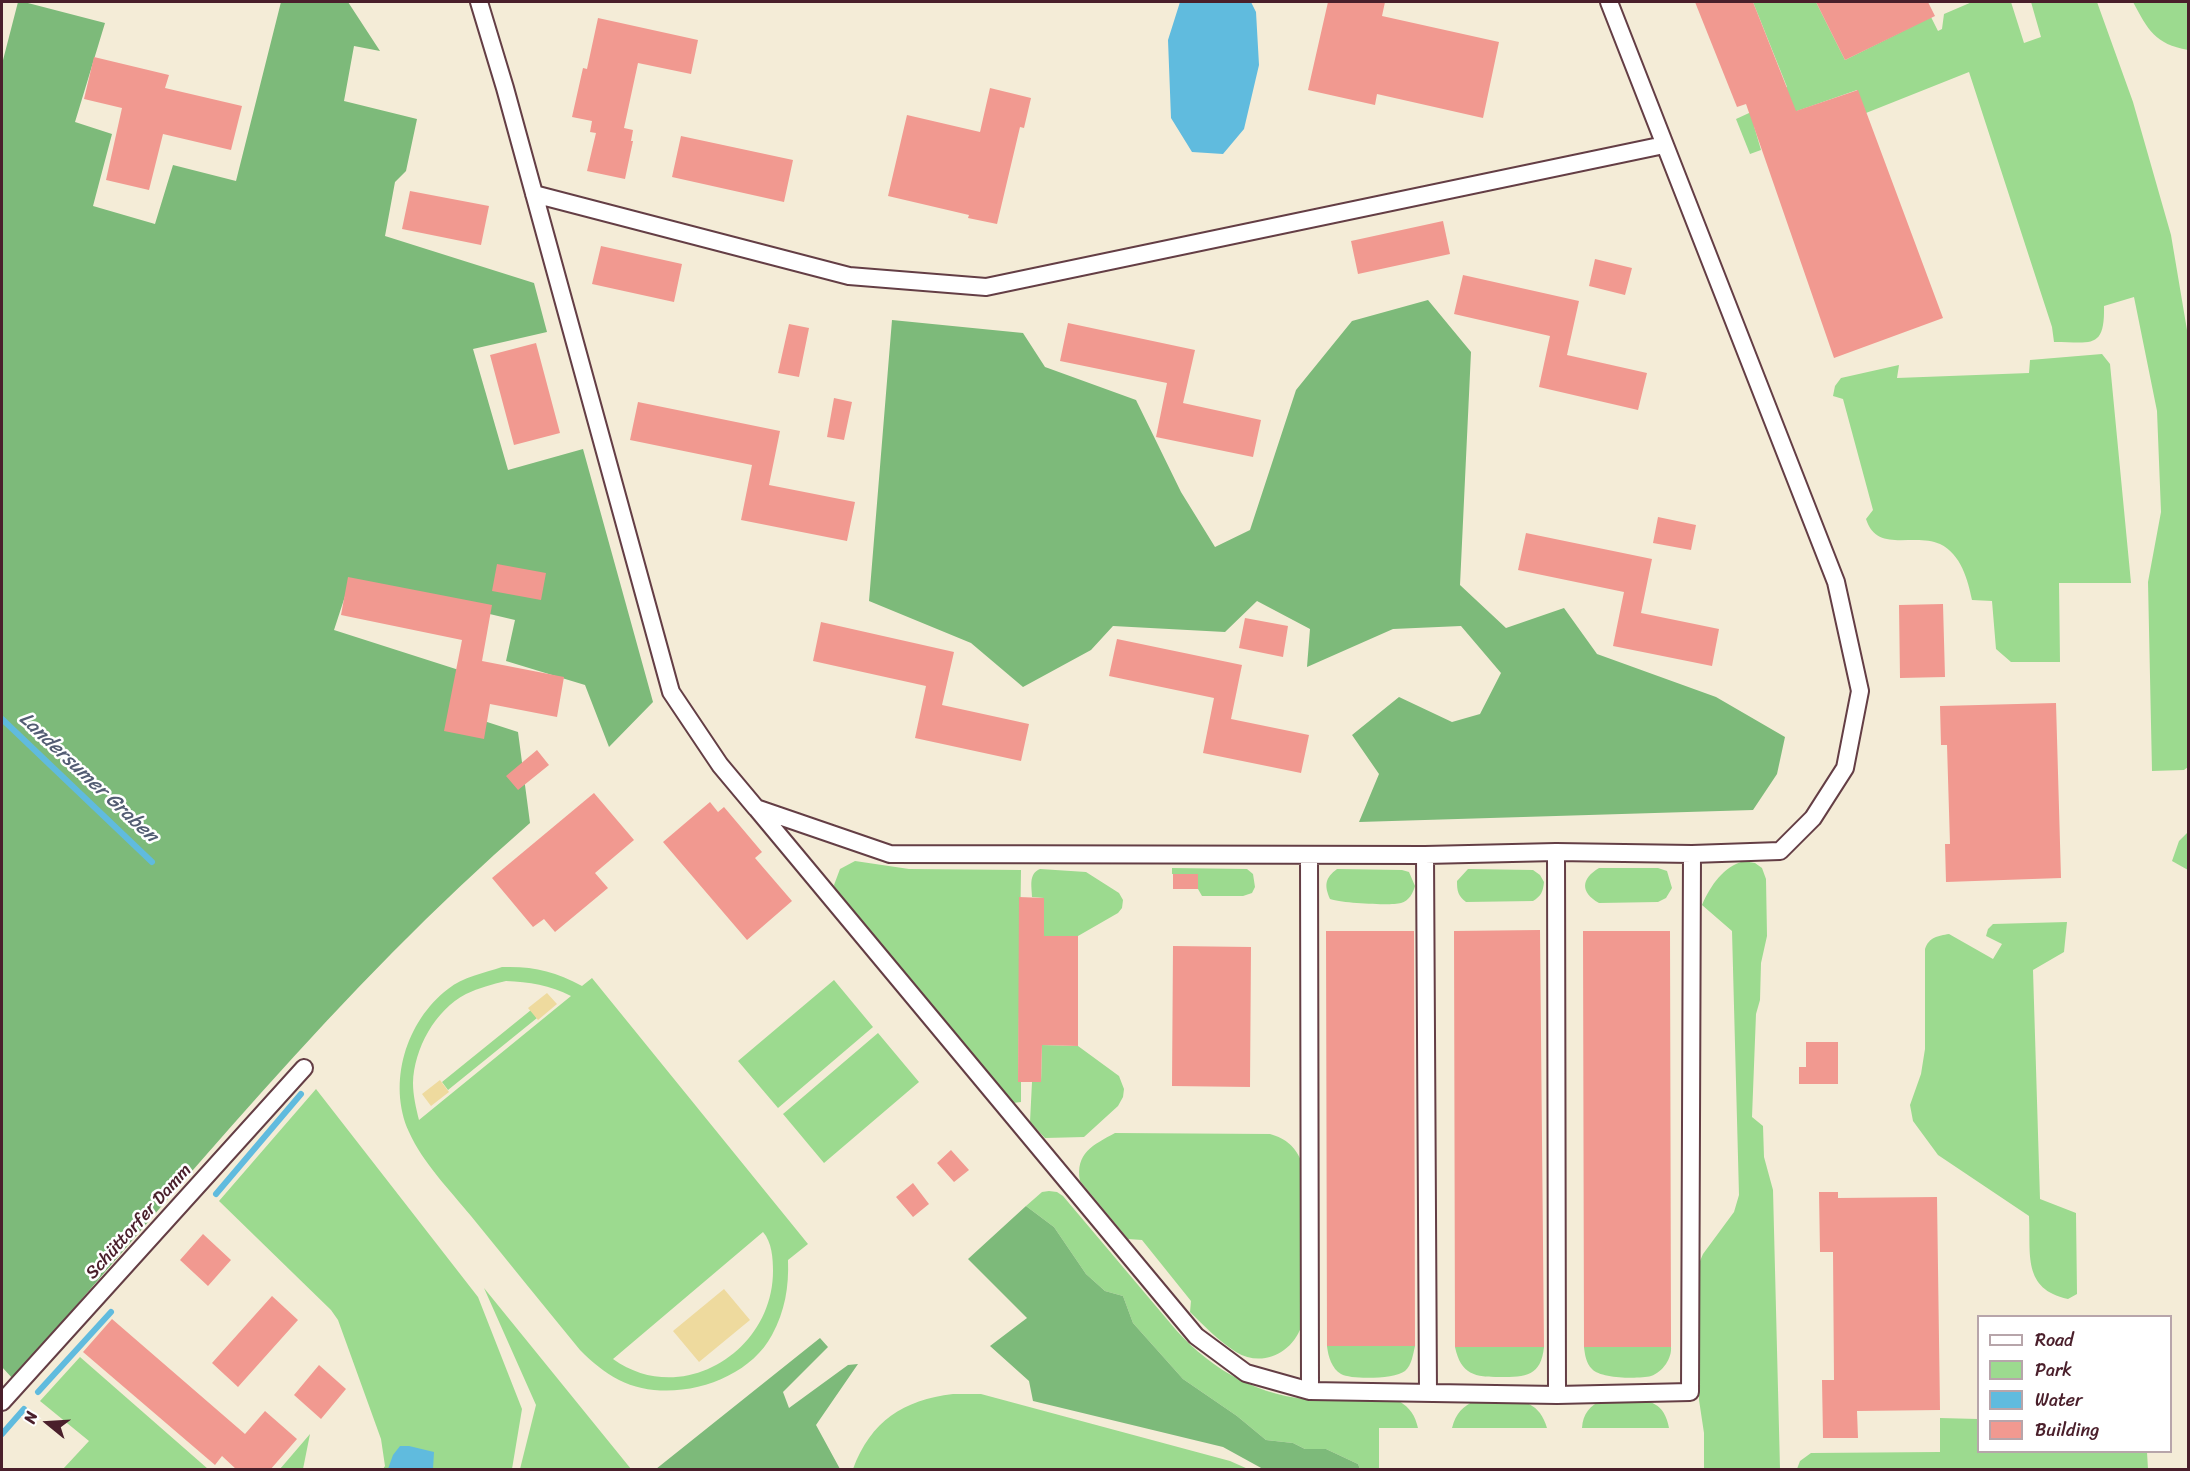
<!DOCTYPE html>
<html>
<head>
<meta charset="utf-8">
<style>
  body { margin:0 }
  #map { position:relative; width:2190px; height:1471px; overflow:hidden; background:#f4ecd7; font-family:Sriracha,sans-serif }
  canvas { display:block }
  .frame { position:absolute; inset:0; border:3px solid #4a1f2b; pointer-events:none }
  .legend { position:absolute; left:1977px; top:1315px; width:195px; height:138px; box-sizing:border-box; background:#fff; border:2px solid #b7a5aa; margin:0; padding:8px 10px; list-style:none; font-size:18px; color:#4a1f2b }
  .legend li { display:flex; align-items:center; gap:12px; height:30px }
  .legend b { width:30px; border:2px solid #b7a5aa }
  .north { position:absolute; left:18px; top:1393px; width:60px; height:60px; -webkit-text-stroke:4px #fff; paint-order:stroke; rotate:288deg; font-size:16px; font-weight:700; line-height:24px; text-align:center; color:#4a1f2b }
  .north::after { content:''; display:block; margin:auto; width:21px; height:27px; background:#4a1f2b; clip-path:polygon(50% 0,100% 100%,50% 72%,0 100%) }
</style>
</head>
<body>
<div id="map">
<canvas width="2190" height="1471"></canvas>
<div class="frame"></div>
<ul class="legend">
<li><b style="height:8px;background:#fff"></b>Road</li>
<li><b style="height:16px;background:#9cda8f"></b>Park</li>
<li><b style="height:16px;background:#60bbde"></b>Water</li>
<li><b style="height:16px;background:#f19990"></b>Building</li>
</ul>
<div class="north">N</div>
</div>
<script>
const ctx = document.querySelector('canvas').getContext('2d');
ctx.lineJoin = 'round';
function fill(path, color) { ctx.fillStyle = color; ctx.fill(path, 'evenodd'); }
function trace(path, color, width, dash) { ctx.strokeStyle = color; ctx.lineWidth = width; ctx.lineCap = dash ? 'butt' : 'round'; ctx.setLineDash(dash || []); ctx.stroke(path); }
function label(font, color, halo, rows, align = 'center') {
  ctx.font = font + ' Sriracha,sans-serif'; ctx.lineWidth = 5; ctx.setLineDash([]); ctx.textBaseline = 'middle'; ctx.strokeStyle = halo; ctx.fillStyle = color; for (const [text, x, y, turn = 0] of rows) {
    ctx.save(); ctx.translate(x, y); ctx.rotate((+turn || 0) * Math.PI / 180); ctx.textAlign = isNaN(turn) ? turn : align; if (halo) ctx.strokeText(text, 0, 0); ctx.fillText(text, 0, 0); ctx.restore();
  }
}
const green = new Path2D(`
  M1753,2h63l29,58 86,-43 7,14 4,-2 2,-15 28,-12h39l13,41 17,-6 -10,-35h66l36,100 38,133 17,101v431l-4,3 -32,1 -4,-189 13,-70 -4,-101 -23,-114 -30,9c1,44 -13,36 -50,36l-2,-15 -83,-255 -103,41 -9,-23 -103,36 7,24 -11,4 -14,-35 37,-17 -2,-9 16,-6z
  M2133,2h55v48c-33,-6 -40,-20 -55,-48z
  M2102,354l8,10 21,219h-72l1,79h-49l-15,-13 -4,-48 -20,-1c-4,-20 -11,-46 -32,-56 -26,-12 -63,10 -74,-25l7,-9 -30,-111 -10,-3 2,-10 6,-8 58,-13 -2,13 132,-5 1,-13z
  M2188,832v38l-16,-9 7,-20z
  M855,861l54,8 112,1 -3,212h3v20l-8,1 -177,-210 -2,-8 6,-16z
  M1744,861l11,2 7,5 4,11 1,57 -6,27 -1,37 -4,14 -4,103 11,9 1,31 9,33 7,279h-76v-36l-5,-33 1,-139 3,-7 31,-42 5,-17 -7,-264 -30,-26c9,-20 21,-38 42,-44z
  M1172,868l75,1 6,5 2,13 -3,6 -9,3h-41l-4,-7 -1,-15h-25z
  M1599,868h59l9,3 5,17 -6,10 -8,4 -59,1c-19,-11 -18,-24 0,-35z
  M1040,869l46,3 33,21 4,7 -1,8 -4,5 -40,23h-34v-38l-12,-1c0,-10 -4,-23 8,-28z
  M1337,869l65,1 7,2 6,14c-2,7 -6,15 -14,17 -11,3 -60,0 -71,-4 -6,-14 -5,-21 7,-30z
  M1468,869l65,1 7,5 4,7c-1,10 -3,14 -11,19l-67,1c-8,-6 -9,-11 -9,-21z
  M2067,922l-3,30 -31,18 7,229 36,14 1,81 -9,5c-46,-10 -37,-45 -39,-83l-91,-61 -25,-34 -3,-16 11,-31 4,-25v-100c4,-12 13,-13 24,-15l44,25 9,-15 -16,-8 2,-7 5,-5z
  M502,967c32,-1 52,4 80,19l10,-8 216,266 -20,16c1,27 -3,51 -16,75 -26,49 -104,70 -153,45 -15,-8 -27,-18 -39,-30 -37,-45 -73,-90 -109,-134 -22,-27 -48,-53 -62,-84 -22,-49 -3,-111 39,-143 15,-12 36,-16 54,-22zM506,981c23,1 44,4 65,15l-152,124c-3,-12 -6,-25 -6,-37 1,-34 22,-73 53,-89 13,-6 26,-10 40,-13zM763,1232c9,10 10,27 10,39 0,81 -92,137 -160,88z
  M834,980l39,47 -95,81 -40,-47z
  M531,1010l6,8 -89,72 -6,-8z
  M878,1033l41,49 -95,81 -41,-49z
  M1042,1045l36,1 41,30 5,13 -1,8 -5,9 -34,31 -39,1 -15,-16 2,-40h9z
  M316,1089l162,208 44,112 -10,60h-129l2,-3 -4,-27 -43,-119 -7,-10 -112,-109z
  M1115,1133l155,1c17,5 24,12 31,26v167c-9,26 -39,41 -65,25 -17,-11 -31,-25 -46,-40l1,-11 -49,-61 -14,-1 -48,-58c-5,-28 13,-36 35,-48z
  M1049,1191l8,1 6,4 113,134c37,41 84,67 140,70 28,1 55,-2 83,1 11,7 16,14 19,27h-39v41h-19l-2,-5 -32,-15h-21l-12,-6 -27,-3 -29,-24 -54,-37 -50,-56 -10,-27 -18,-5 -19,-17 -32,-47 -28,-21 16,-14z
  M484,1288l147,181h-111l16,-64z
  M1327,1346h88c-2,8 -3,19 -10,25 -10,8 -53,9 -64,3 -9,-5 -13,-18 -14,-28z
  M1455,1347h89c-3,29 -18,30 -44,30 -25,0 -39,-2 -45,-30z
  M1584,1347h87c1,11 -8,25 -20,29 -12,3 -50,3 -59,-7 -6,-6 -7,-14 -8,-22z
  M80,1357l128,112h-145l26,-28 -49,-40z
  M953,1394h28l249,67 18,8h-395c18,-48 50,-69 100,-75z
  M1476,1400c30,1 61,-8 71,28h-95c4,-15 10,-21 24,-28z
  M1602,1400c29,1 61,-9 67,28h-87c1,-15 8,-22 20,-28z
  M1940,1418l38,1v33h169l1,17h-351l3,-8 11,-8 129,-1z
  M310,1434l-7,35h-23z`);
const forest = new Path2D(`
  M18,2h6l81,21 -30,99 37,12 -19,72 62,18 18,-59 63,16 45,-179h67l32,49 -26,-5 -10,55 73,18 -11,52 -11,11 -10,54 149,47 13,49 -74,17 35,121 75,-21 70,253 -44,45 -24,-62 -79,-24 9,-41 -165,-39 -16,49 128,41 -12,39 68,22 12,91c-191,166 -351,365 -517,556l-11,-12v-1303z
  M1428,300l43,52 -11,233 46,43 58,-20 33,46 119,43 69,40 -8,37 -24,36 -394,12 20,-48 -27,-39 47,-38 53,25 28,-8 21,-41 -40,-47 -68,3 -86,38 3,-38 -53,-28 -32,31 -112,-6 -22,24 -68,37 -52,-44 -102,-42 23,-281 131,13 22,34 91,33 45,92 34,55 35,-17 46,-140 56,-69z
  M1026,1206l28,21 32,47 19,17 18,5 10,27 50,56 54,37 29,24 27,3 12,6h21l32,15 2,5h-97l-40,-22 -190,-46 -4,-20 -39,-35 37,-28 -59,-59z
  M820,1338l8,9 -45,45 6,16 59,-43 10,-1 -42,61 24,44h-184z`);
const sand = new Path2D(`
  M547,993l10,11 -19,16 -10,-12z
  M440,1080l9,12 -18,14 -9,-12z
  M724,1289l26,31 -51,42 -26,-31z`);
const water = new Path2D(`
  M1180,2h71l5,10 3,53 -15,64 -21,25 -31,-2 -21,-34 -3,-78z
  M400,1446h9l25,6 -1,17h-45l5,-14z`);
const stream = new Path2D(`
  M2,719l150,143
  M216,1194l85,-100
  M38,1392l73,-80
  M2,1434l22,-25`);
const building = new Path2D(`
  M1328,2h57l-3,14 117,26 -16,76 -106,-24 -2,11 -67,-15z
  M1695,2h58l43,109 62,-21 85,228 -109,40 -88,-254 -9,3z
  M1816,2h112l7,14 -90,44z
  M598,18l100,22 -7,34 -53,-11 -14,65 9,2 -2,11h2l-8,38 -38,-8 9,-38 -6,-1 2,-11 -20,-4 11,-49 4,1z
  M94,57l75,18 -4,13 77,18 -11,44 -68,-16 -14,56 -43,-10 16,-72 -38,-9z
  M990,88l41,10 -7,30 -4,-1 -23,97 -29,-6 1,-3 -81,-19 19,-81 73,17z
  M681,136l112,24 -9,42 -112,-25z
  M410,191l79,15 -8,39 -79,-16z
  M1443,221l7,33 -92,20 -7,-33z
  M601,246l81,18 -8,38 -82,-18z
  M1595,259l37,9 -7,27 -36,-9z
  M1463,275l116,26 -12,54 80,18 -9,37 -99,-23 11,-51 -96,-22z
  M1068,323l127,27 -12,53 78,17 -8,37 -97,-20 11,-54 -107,-22z
  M789,324l20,4 -10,49 -21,-4z
  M536,343l24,90 -46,12 -24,-90z
  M834,398l18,4 -8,38 -17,-3z
  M638,402l142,29 -11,54 86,17 -8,39 -106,-21 11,-55 -122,-25z
  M1658,517l38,8 -5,25 -38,-7z
  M1526,533l126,26 -11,54 78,16 -7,37 -99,-20 11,-54 -106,-22z
  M497,564l49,9 -5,27 -49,-9z
  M348,577l144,28 -10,56 82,16 -7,40 -67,-13 -6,35 -40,-8 18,-91 -121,-25z
  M1943,604l2,73 -45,1 -1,-73z
  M1245,618l43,8 -5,31 -44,-9z
  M821,622l133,30 -12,53 87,19 -8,37 -106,-23 11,-52 -113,-25z
  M1117,639l125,26 -11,54 78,16 -8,38 -98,-20 11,-55 -105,-22z
  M2056,703l5,175 -115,4 -1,-38h5l-3,-99h-6l-1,-39z
  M537,750l12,15 -31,25 -12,-14z
  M594,793l40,47 -39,33 13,15 -53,44 -11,-13 -11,8 -41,-49z
  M710,802l8,10 6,-5 38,45 -7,6 37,43 -45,39 -84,-98z
  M1173,874h25v15h-25z
  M1019,897l25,1v38h34v110l-36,-1 -1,37h-23z
  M1540,930l4,417h-89l-1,-416z
  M1326,931h88l1,415h-88z
  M1583,931h87l1,416h-87z
  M1173,946l78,1 -1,140 -78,-1z
  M1806,1042h32v42h-39v-17h7z
  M951,1150l18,20 -15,12 -17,-19z
  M913,1183l16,21 -16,13 -17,-20z
  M1819,1192h19v6l99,-1 3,213 -83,1 1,27h-35l-1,-58h12l-1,-128h-13z
  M203,1234l28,26 -23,26 -28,-26z
  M272,1296l26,24 -60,67 -26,-24z
  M112,1319l133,115 20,-23 32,28 -27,31h-33l-15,-14 -7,9 -132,-113z
  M319,1365l27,24 -25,30 -27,-24z`);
const street = new Path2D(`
  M479,2l26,86 166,604 49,73 36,43 134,46 535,1 131,-3 136,2 88,-3 33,-33 32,-50 15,-77 -24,-109 -227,-580
  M534,194l315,82 137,11 678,-142
  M757,809l439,527 50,37 64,18 247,4 133,-3 2,-538
  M1556,852l1,543
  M1309,855l1,536
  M1425,855l3,538
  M2,1402l302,-334`);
const streetNames = [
  ["Schüttorfer Damm",139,1222,-48]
];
const waterNames = [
  ["Landersumer Graben",88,778,43]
];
fill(green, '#9cda8f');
fill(forest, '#7dba7a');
fill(sand, '#eeda9e');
fill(water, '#60bbde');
trace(stream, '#60bbde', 6);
fill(building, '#f19990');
trace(street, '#643e45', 20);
trace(street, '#fff', 16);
label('18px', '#4a1f2b', '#fff', streetNames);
label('italic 20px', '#535d73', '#fff', waterNames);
</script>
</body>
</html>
